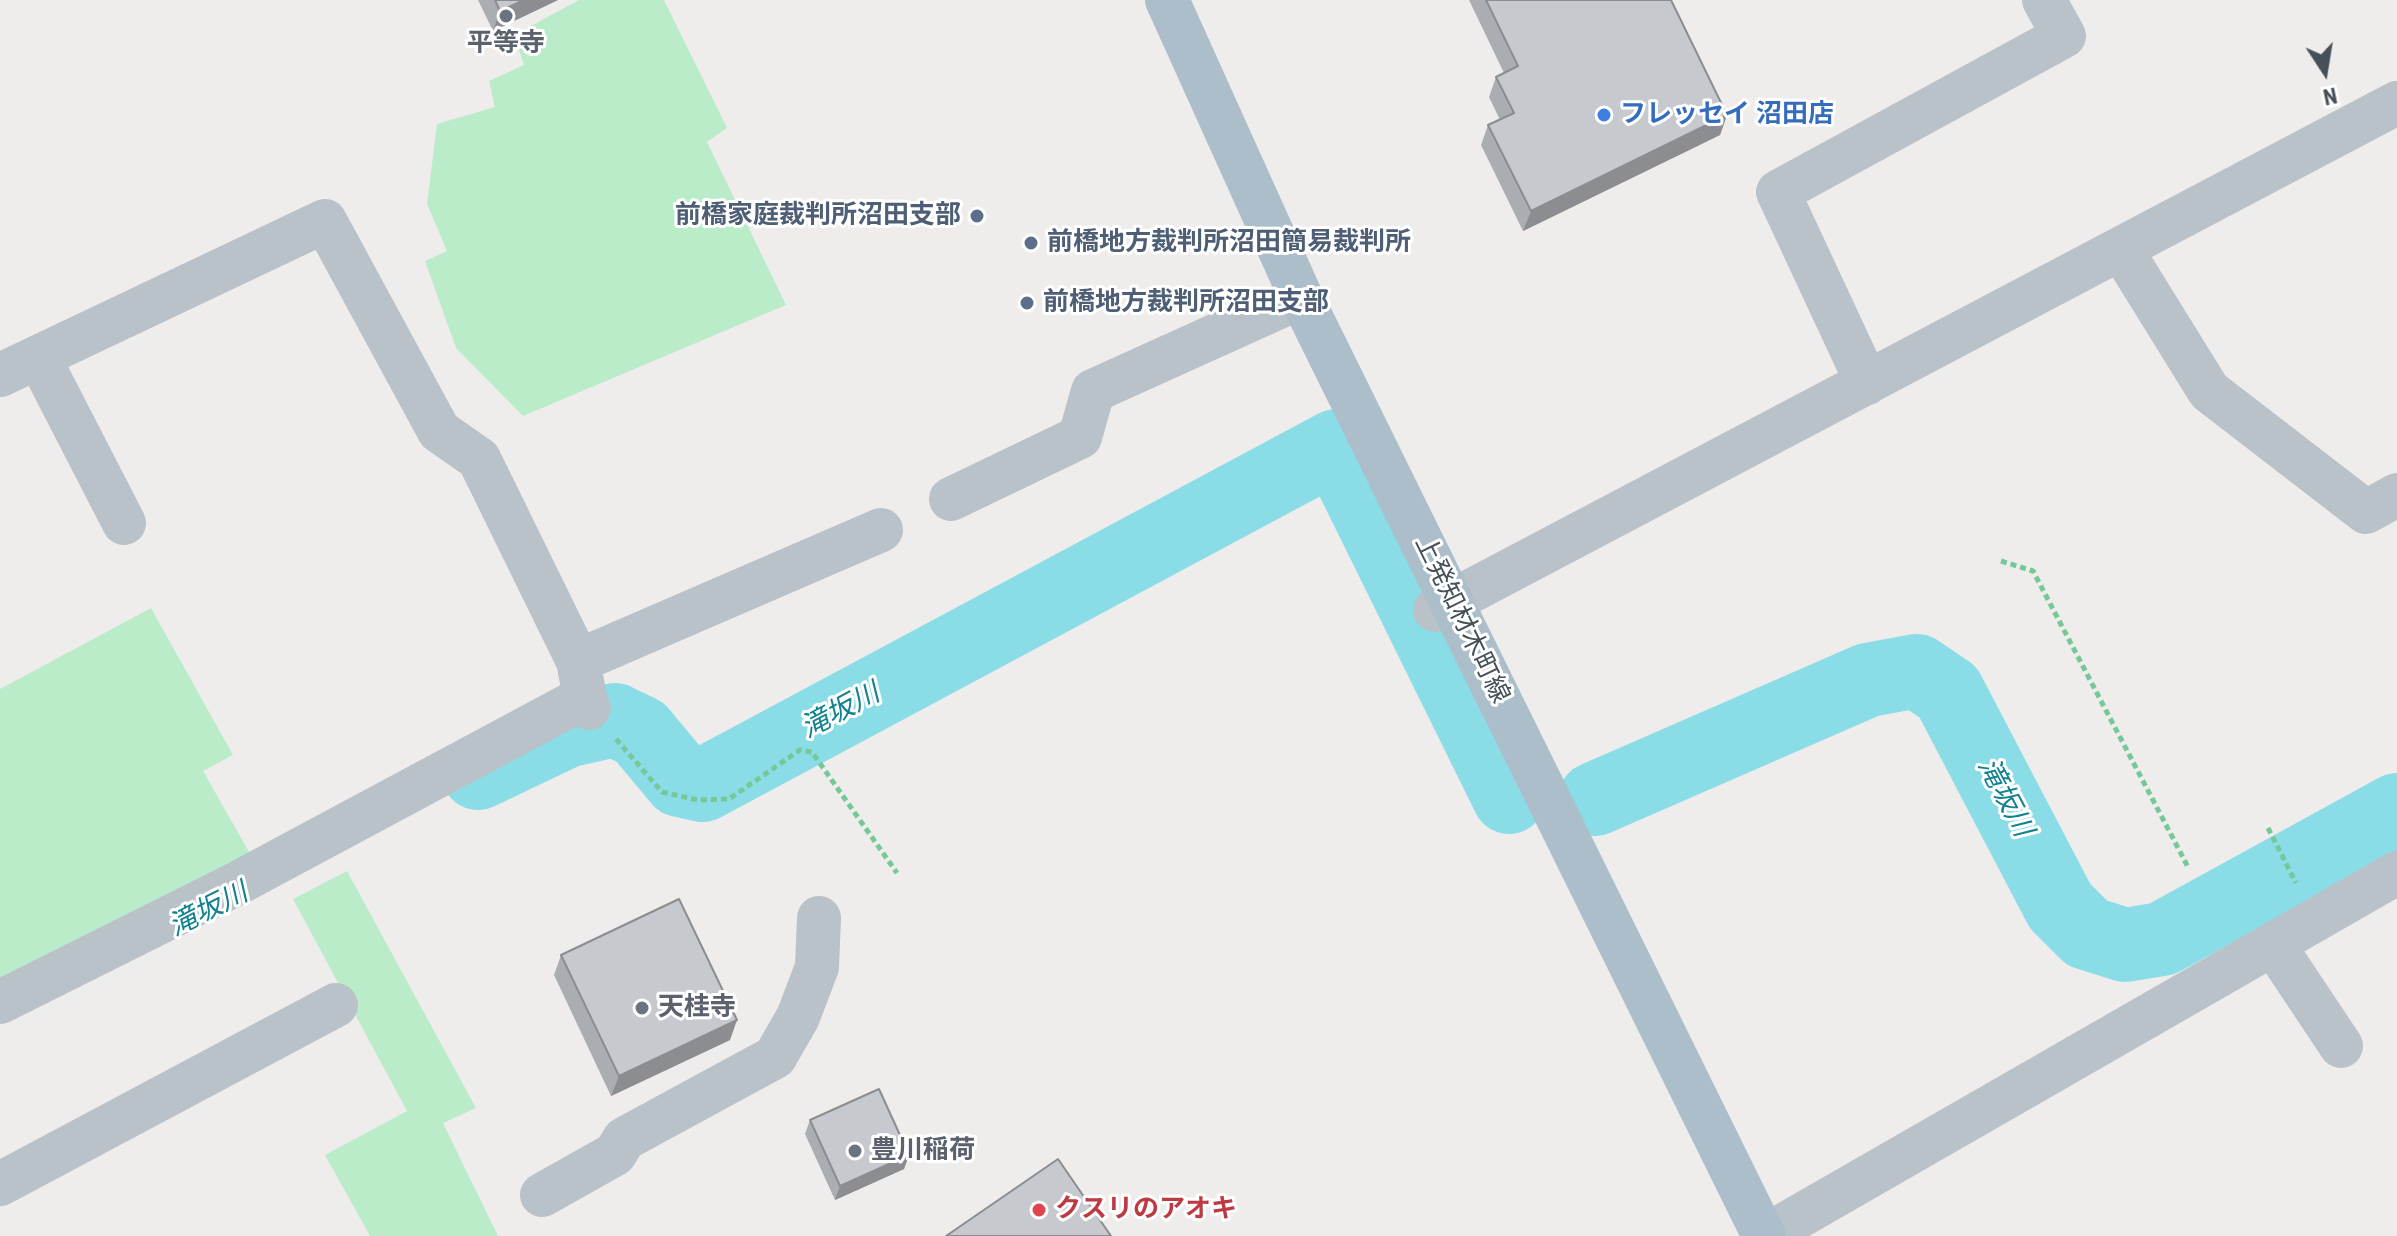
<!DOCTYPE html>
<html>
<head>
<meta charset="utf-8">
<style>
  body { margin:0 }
  #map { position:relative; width:2397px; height:1236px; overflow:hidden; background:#efecec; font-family:"Roboto Condensed",sans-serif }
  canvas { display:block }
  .north { position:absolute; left:2285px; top:32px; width:80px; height:80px; -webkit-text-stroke:6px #fff; paint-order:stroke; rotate:168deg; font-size:22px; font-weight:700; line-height:32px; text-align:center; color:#455158 }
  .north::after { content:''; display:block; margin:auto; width:28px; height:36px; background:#455158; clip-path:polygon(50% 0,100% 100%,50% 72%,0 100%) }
</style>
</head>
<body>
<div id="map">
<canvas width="2397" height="1236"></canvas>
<div class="north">N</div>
</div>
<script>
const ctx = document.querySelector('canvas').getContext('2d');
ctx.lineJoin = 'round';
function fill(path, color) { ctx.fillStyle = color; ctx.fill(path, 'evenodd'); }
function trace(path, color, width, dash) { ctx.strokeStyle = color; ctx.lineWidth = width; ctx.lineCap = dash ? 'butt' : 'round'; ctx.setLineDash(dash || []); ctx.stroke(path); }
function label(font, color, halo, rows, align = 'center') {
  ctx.font = font + ' "Roboto Condensed","Noto Sans JP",sans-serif'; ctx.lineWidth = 6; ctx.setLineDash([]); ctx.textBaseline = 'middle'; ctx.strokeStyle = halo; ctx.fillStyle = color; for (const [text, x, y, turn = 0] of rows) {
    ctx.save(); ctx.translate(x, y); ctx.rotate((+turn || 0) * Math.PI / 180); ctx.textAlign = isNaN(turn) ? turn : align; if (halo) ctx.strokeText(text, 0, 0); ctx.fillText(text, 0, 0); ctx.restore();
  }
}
const green = new Path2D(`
  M579,0h85l63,128 -20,14 79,163 -263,111 -67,-68 -31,-87 22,-10 -20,-47 10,-80 58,-17 -6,-26 35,-16 -10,-30z
  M151,608l82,147 -30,16 49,86 -252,137v-305z
  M347,871l129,237 -33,15 55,113h-128l-45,-81 82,-44 -114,-212z`);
const river = new Path2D(`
  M478,773l88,-42 49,-11 25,12 40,48 23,5 633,-339 173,351
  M1595,799l273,-119 49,-9 31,21 112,214 27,27 38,12 37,-6 235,-129`);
const path = new Path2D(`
  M2001,561l32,10 155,296
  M616,739l46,53 36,8 31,-1 71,-49 12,2 85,121
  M2268,828l28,55`);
const minor = new Path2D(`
  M2121,249l88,142 157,121 31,-17
  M39,358l85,165
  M0,375l325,-154 114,210 40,28 99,202 7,36
  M1867,383l-89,-191 286,-156 -20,-36
  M951,499l129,-62 13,-46 208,-94
  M1435,610l962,-507
  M578,661l303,-131
  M2273,944l68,102
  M0,1002l236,-118 349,-187 4,11
  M0,1184l336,-179
  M542,1195l73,-41 9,-15 151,-82 23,-40 19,-50 2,-49
  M1765,1236l632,-363`);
const major = new Path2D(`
  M1167,0l134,297 463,939`);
const wall = new Path2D(`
  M478,0h80l-65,31z
  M1469,0h202l56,115 -7,20 -197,96 -42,-86 7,-20 12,-5 -11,-23 7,-20 8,-4z
  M561,955l169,85 -119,56 -57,-121z
  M810,1120l99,35 -5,14 -69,31 -30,-66z`);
const shadedWall = new Path2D(`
  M524,0h34l-65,31 7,-20z
  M1727,115l-7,20 -197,96 8,-20z
  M737,1020l-7,20 -119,56 8,-20z
  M909,1155l-5,14 -69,31 5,-14z`);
const building = new Path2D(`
  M495,0h29l-24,11z
  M1486,0h185l56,115 -196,96 -43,-86 26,-12 -18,-36 22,-11z
  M679,899l58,121 -118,56 -58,-121z
  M879,1089l30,66 -69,31 -30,-66z
  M1058,1159l53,77h-165z`);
const markers = [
  [506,16,8,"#6b7280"],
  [1604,115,8,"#3f7fe0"],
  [977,216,8,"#5c6f8a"],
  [1031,243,8,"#5c6f8a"],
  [1027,303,8,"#5c6f8a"],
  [642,1008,8,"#6b7280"],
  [855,1151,8,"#6b7280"],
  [1039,1210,8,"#e0444e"]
];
const worshipNames = [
  ["平等寺",506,44,"center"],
  ["天桂寺",658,1008],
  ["豊川稲荷",871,1151]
];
const shopNames = [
  ["フレッセイ 沼田店",1620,115]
];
const serviceNames = [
  ["前橋家庭裁判所沼田支部",961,216,"right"],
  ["前橋地方裁判所沼田簡易裁判所",1047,243],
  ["前橋地方裁判所沼田支部",1043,303]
];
const streetNames = [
  ["上発知材木町線",1461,620,64]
];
const healthNames = [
  ["クスリのアオキ",1055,1210]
];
const waterNames = [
  ["滝坂川",841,712,-28],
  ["滝坂川",2004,798,62],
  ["滝坂川",209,911,-27]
];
fill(green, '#bbecc9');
trace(river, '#8adde7', 74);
trace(path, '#75c897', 5, [6, 4]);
trace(minor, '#b8c2c8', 44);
trace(major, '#acbeca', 44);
fill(wall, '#aaaeb2');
fill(shadedWall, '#8b8d91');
fill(building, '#c6cacf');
trace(building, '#8b8d91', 2);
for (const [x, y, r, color] of markers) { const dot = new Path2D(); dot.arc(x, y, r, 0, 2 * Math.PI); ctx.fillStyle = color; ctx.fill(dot); trace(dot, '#fff', 3); }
label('bold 26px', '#5b616d', '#fff', worshipNames, 'left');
label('bold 26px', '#366cbe', '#fff', shopNames, 'left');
label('bold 26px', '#4e5e75', '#fff', serviceNames, 'left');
label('26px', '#455158', '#fff', streetNames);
label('bold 26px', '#be3a42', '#fff', healthNames, 'left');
label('italic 28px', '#128290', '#fff', waterNames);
</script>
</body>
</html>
